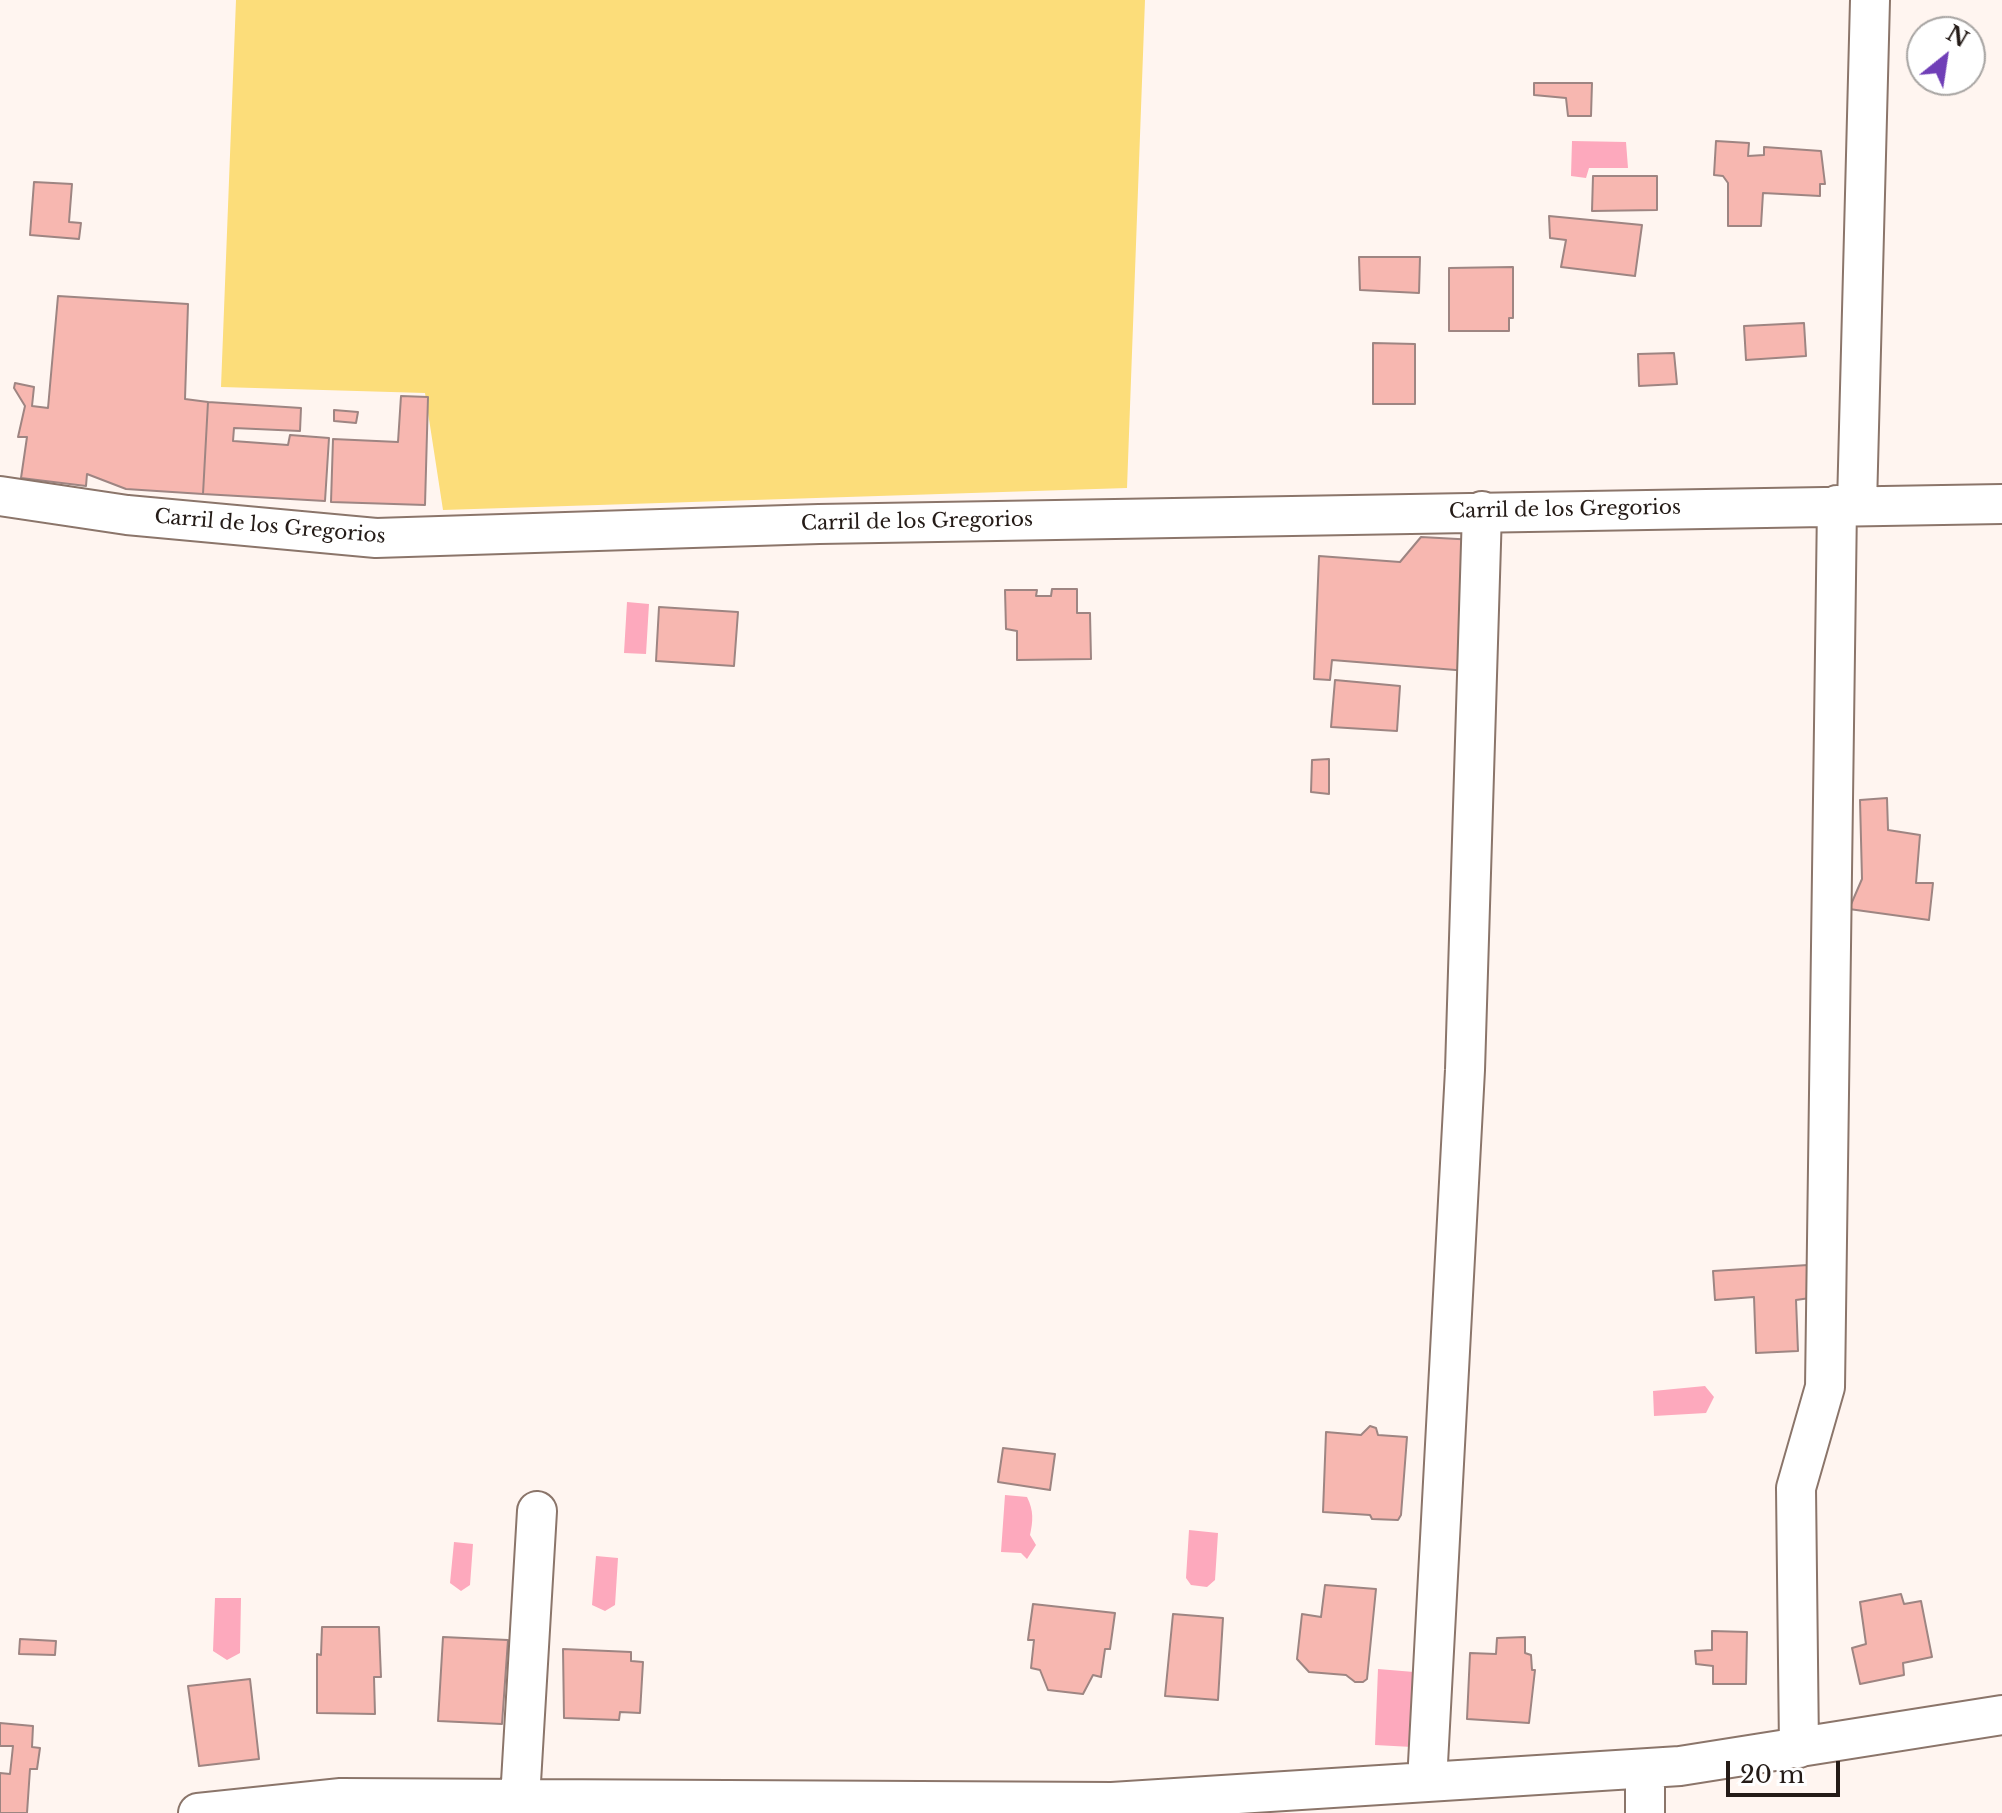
<!DOCTYPE html>
<html>
<head>
<meta charset="utf-8">
<style>
  body { margin:0 }
  #map { position:relative; width:2002px; height:1813px; overflow:hidden; background:#fff5f0; font-family:"Libre Baskerville",serif }
  canvas { display:block }
  .north { position:absolute; left:1906px; top:16px; width:80px; height:80px; box-sizing:border-box; background:#fff; border:2px solid #a7a4a2; border-radius:50%; rotate:30deg; font-size:22px; font-weight:700; line-height:32px; text-align:center; color:#241b17 }
  .north::after { content:''; display:block; margin:auto; width:28px; height:36px; background:#703fb7; clip-path:polygon(50% 0,100% 100%,50% 72%,0 100%) }
  .scale { position:absolute; left:1726px; top:1761px; width:114px; height:36px; box-sizing:border-box; border:4px solid #241b17; border-top:0; padding-left:10px; font-size:24px; line-height:28px; white-space:nowrap; color:#241b17; -webkit-text-stroke:6px #fff; paint-order:stroke }
</style>
</head>
<body>
<div id="map">
<canvas width="2002" height="1813"></canvas>
<div class="north">N</div>
<div class="scale">20 m</div>
</div>
<script>
const ctx = document.querySelector('canvas').getContext('2d');
ctx.lineJoin = 'round';
function fill(path, color) { ctx.fillStyle = color; ctx.fill(path, 'evenodd'); }
function trace(path, color, width, dash) { ctx.strokeStyle = color; ctx.lineWidth = width; ctx.lineCap = dash ? 'butt' : 'round'; ctx.setLineDash(dash || []); ctx.stroke(path); }
function label(font, color, halo, rows, align = 'center') {
  ctx.font = font + ' "Libre Baskerville",serif'; ctx.lineWidth = 8; ctx.setLineDash([]); ctx.textBaseline = 'middle'; ctx.strokeStyle = halo; ctx.fillStyle = color; for (const [text, x, y, turn = 0] of rows) {
    ctx.save(); ctx.translate(x, y); ctx.rotate((+turn || 0) * Math.PI / 180); ctx.textAlign = isNaN(turn) ? turn : align; if (halo) ctx.strokeText(text, 0, 0); ctx.fillText(text, 0, 0); ctx.restore();
  }
}
const green = new Path2D(`
  M236,0h909l-18,488 -684,22 -18,-117 -204,-6z`);
const water = new Path2D(`
  M1572,141l54,1 2,26h-39l-3,10 -15,-2z
  M627,602l22,2 -3,50 -22,-1z
  M1705,1386l9,11 -8,16 -52,3 -1,-25z
  M1005,1495l22,2c7,14 6,24 3,38l6,10 -9,14 -6,-6 -20,-1z
  M1189,1530l29,3 -3,47 -8,7 -16,-2 -5,-7z
  M454,1542l19,2 -3,41 -9,6 -11,-8z
  M596,1556l22,2 -3,47 -10,6 -13,-6z
  M215,1598h26l-1,55 -13,7 -14,-9z
  M1378,1669l36,3 -2,75 -37,-2z`);
const building = new Path2D(`
  M1534,83h58l-1,33h-23l-2,-18 -32,-3z
  M1716,141l33,2 -1,13 16,-1v-8l57,4 4,33h-5v12l-57,-3 -2,33h-33v-43l-5,-7 -9,-1z
  M1593,176h64v34l-65,1z
  M34,182l38,2 -3,38 12,1 -2,16 -49,-4z
  M1549,216l93,9 -7,51 -74,-9 5,-27 -16,-2z
  M1359,257h61l-1,36 -59,-3z
  M1513,267v51h-4v13h-60v-63z
  M58,296l130,8 -3,95 23,3 -5,92 -77,-5 -39,-15 -1,12 -65,-8 6,-41h-9l7,-31 -11,-18 1,-5 19,4 -2,19 16,2z
  M1804,323l2,33 -60,4 -2,-34z
  M1373,343l42,1v60h-42z
  M1674,353l3,31 -38,2 -1,-32z
  M401,396l27,1 -3,108 -94,-3 2,-63 65,3z
  M208,402l93,6 -1,23 -66,-3 -1,13 55,4 2,-10 39,3 -4,63 -122,-7z
  M334,410l24,2 -2,11 -22,-2z
  M1421,537l55,3 -8,131 -136,-11 -2,20 -16,-1 5,-123 81,6z
  M1052,589h25v24h13l1,46 -74,1v-29l-11,-2 -1,-39h32l-1,6h15z
  M659,607l79,5 -4,54 -78,-5z
  M1335,680l65,6 -3,45 -66,-4z
  M1329,759v35l-18,-2 1,-32z
  M1887,798l1,32 32,5 -4,48h17l-4,37 -80,-11 13,-30 -2,-79z
  M1808,1265l2,33 -14,2 2,51 -42,2 -2,-56 -39,3 -2,-29z
  M1370,1426l6,2 2,7 29,2 -6,78 -3,5 -26,-1 -2,-4 -47,-3 3,-80 35,3z
  M1003,1448l52,6 -5,36 -52,-8z
  M1325,1585l51,4 -9,90 -4,3h-8l-9,-7 -37,-3 -12,-13 5,-45 19,3z
  M1901,1594l3,10 17,-3 11,56 -29,6 1,12 -44,9 -8,-36 14,-4 -6,-42z
  M1033,1604l82,9 -5,36h-5l-4,28 -8,-2 -10,19 -35,-4 -8,-20 -9,-2 3,-28h-6z
  M1173,1614l50,4 -5,82 -53,-4z
  M322,1627h57l2,50h-7l1,37 -58,-1v-59l4,1z
  M1712,1631l35,1 -1,52h-33v-18l-17,-2 -1,-13 17,-1z
  M443,1637l65,3 -6,84 -64,-3z
  M1525,1637v16l6,2 1,15h3l-6,53 -62,-4 3,-66 26,1 1,-16z
  M20,1639l36,2 -1,14 -36,-1z
  M563,1649l68,3v9l12,1 -3,51 -20,-1 -1,8 -55,-2z
  M250,1679l9,80 -60,7 -11,-80z
  M0,1723l33,3 -1,21 8,1 -3,21h-7l-3,44h-27v-40l10,1 3,-28h-13z`);
const street = new Path2D(`
  M0,496l127,19 249,23 443,-14 1183,-20
  M1857,505l13,-505
  M1799,1748l-3,-260 29,-101 12,-882
  M1645,1769v44
  M1427,1782l38,-712 17,-559
  M520,1799l17,-288
  M198,1813l143,-15 771,4 568,-36 322,-51`);
const streetNames = [
  ["Carril de los Gregorios",1565,510,-1],
  ["Carril de los Gregorios",917,522,-1],
  ["Carril de los Gregorios",270,527,5]
];
fill(green, '#fcdd7a');
fill(water, '#fda9bd');
fill(building, '#f7b7b0');
trace(building, '#9e8582', 2);
trace(street, '#8b756a', 42);
trace(street, '#fff', 38);
label('20px', '#241b17', '#fff', streetNames);
</script>
</body>
</html>
